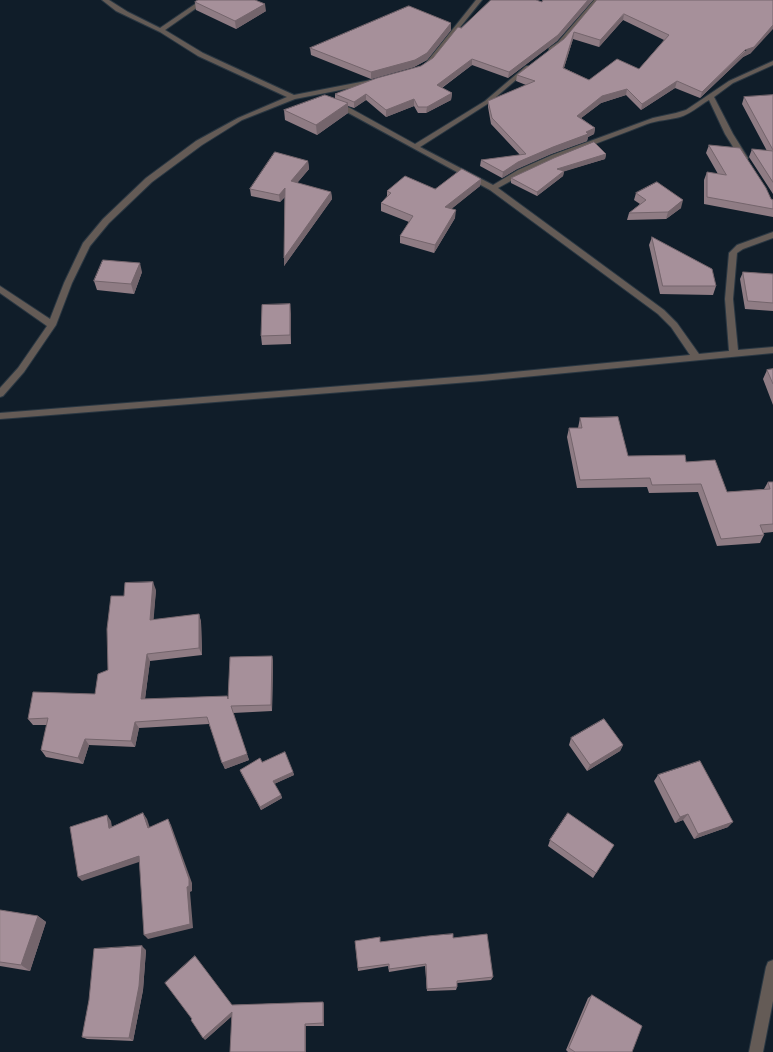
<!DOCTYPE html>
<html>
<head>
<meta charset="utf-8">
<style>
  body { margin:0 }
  canvas { display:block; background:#101d29 }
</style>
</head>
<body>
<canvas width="773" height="1052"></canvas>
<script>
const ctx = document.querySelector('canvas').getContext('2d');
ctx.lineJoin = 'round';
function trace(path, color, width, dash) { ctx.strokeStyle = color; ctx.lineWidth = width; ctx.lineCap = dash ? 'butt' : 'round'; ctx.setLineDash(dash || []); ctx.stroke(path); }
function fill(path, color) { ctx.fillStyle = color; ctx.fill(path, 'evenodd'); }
const minor = new Path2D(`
  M102,0h7l19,12 32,16 41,-28h7l-43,30 38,23 91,42 82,-16 3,2 -3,2 -81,16 -53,21 -40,25 -50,37 -43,41 -19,23 -18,37 -16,42 -32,47 -21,24 -3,1v-9l18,-20 29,-42 -47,-33v-7l50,33 14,-36 19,-40 20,-24 43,-41 50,-37 42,-23 49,-21 -89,-41 -38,-24 -44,-21z
  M476,0h6l-53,66h-4v-2z
  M594,0h6c-8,11 -39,52 -51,50v-2l9,-6z
  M773,61v4l-40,18 -19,14 19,37 15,24 -1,2h-3l-4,-2 -15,-24 -16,-34c-10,6 -19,14 -29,17 -11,3 -22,3 -33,7 -51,20 -102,37 -149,64l166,122 13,13 22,31 30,-3 -4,-52 4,-46 8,-8 36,-13v6l-30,11 -6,4 -4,46 5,51 35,-3v6l-291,28 -482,38v-6l482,-38 208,-20 -19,-28 -13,-13 -168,-124 -158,-86 3,-2 15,6 65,36 70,-43 41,-35h4v2l-41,35 -69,44 73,38 25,-15 34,-15 101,-37 23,-5 10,-3 43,-29z
  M773,960v41l-10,51h-14l17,-85 2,-5z`);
const wall = new Path2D(`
  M543,0h50l-36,41 -49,37 -36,-13 -30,23 10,5 -1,7 -25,13h-8l-4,-7 -28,11 -20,-17 -12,8 -6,-2v7l-31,22 -32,-15 -1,-10 51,-11v-5l86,-28 12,-8 28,-30 81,-26z
  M597,0l154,53 -8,4 -43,41 -25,-10 -34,22 -15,-15 -25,8 -20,15 14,10 -1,6 -6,3 -1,4 -36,13 -34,15 -15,9 -22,-12 1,-6 39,-5 -29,-31 -3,-17v-6l38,-16 -10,-4 1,-6 47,-36zM623,20l41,20 -25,29 -50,11 -25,-12 9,-29 26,8z
  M195,2l71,9 -30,18 -40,-19z
  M451,30l-24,30 -13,7 -43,12 -60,-24 -1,-7z
  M773,95v99l-24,-37 3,-8 15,2 -25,-47 2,-7z
  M709,145l62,54 2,1v17l-69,-13v-24l3,-8 11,2 -12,-21z
  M606,154l-1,5 -41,12 -1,5 -26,20 -26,-13v-5z
  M308,161l1,8 -12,14 34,9 1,7 -48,67 1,-69 -5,5 -29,-6 -1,-7z
  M481,179l-1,7 -29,23 4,9 -21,35 -34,-10v-7l9,-14 -28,-11v-8l6,-7v-5l48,-2z
  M636,193l45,15 -15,11 -39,1 2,-7 11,-9 -6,-4z
  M652,237l64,49 -3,9 -53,-1 -11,-49z
  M142,272l-8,22 -37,-4 -3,-9z
  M743,272l30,2v37l-28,-2 -5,-30z
  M291,314v30l-29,1 -1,-9z
  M773,369v36l-10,-26 4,-9z
  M580,418l48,38 58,6 41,30 37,-3 4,-7h5v50l-10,1 1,2 -4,8 -43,3 -19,-54 -49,1 -2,-6 -70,1 -10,-51 2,-9h9z
  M156,590l-3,30 46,-6 2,8 1,33 -52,6 -5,38h83l44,-43 1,6 -1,49 -39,2 16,47 -24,9 -16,-45 -70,4 -4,19 -46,-2 -6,19 -37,-7 -5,-7 6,-25h-14l-5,-6 67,-25 13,-24 16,-74z
  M571,738l52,7 -3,6 -33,20 -18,-26z
  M262,762l31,10 1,3 -20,9 7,11 1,3 -21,12 -20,-37 -1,-3z
  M658,775l70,52 -34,12 -11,-19 -8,3 -21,-42z
  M550,840l64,5 -21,33 -45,-32z
  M0,910l38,6 8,6 -16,49 -30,-5z
  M453,938l40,39 -2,3 -34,3v4l-1,3 -29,1 -2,-25 -36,6 -1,-6 -30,5 -3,-30 25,1z
  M146,950l-3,40 -10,51 -46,-2 -5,-2z
  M592,995l40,57h-64l-2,-2 22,-52z
  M323,1002l1,3v21h-18v26h-76l2,-36 -27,24 27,-35z`);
const shadedWall = new Path2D(`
  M588,0h5l-36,41 -49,37 1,-6z
  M265,4l1,7 -30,18 -1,-8z
  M624,14l-1,6 -24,27 1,-7z
  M451,23v7l-24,30 -13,7 -43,12v-7z
  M773,25v4l-22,24 -8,4 -43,41 2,-6z
  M574,32l-1,7 -11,35 1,-6z
  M472,59v6l-35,26v-6z
  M677,81l-2,7 -34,22 1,-6z
  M627,89l-1,6 -25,8 -25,19 1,-6 25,-20z
  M452,93l-1,7 -25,13 1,-6z
  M366,94v6l-12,8v-6z
  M414,99v7l-28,11v-7z
  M348,103v10l-31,22 -1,-10z
  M595,128l-1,6 -6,3 -1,4 -36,13 -34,15 -15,9 1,-6 15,-10z
  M606,154l-1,5 -49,15 1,-5z
  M308,161l1,8 -17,20 -1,-8z
  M564,171l-1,5 -26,20v-4z
  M481,179l-1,7 -36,29 1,-8z
  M285,188v8l-5,6 -1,-7z
  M331,192l1,7 -48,67v-8z
  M683,200l-2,8 -15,11 2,-7z
  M456,210l-1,8 -21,35 1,-8z
  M140,263l2,9 -8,22 -3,-10z
  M290,304l1,10v30l-1,-9z
  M153,582l3,8 -3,37 -3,-7z
  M199,614l2,8 1,33 -3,-7z
  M147,654l3,7 -6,45 -3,-7z
  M272,656l1,6 -1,49 -1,-6z
  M135,722l4,6 -4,19 -4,-6z
  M85,739l4,6 -6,19 -5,-6z
  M623,745l-3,6 -33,20 3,-6z
  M247,754l2,6 -24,9 -3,-6z
  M293,772l1,3 -20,9 -1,-3z
  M281,795l1,3 -21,12 -1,-3z
  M143,813l4,6 5,15 -4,-6z
  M688,814l-5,6 -8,3 5,-6z
  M107,815l4,6 2,12 -4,-5z
  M168,819l3,6 21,58v8l-2,1 3,36 -45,11 -4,-4z
  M733,822l-5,5 -34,12 4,-5z
  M139,856l3,5 -60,20 -4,-4z
  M38,916l8,6 -16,49 -9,-6z
  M142,946l4,4 -3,40 -10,51 -4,-3z
  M323,1002l1,3v21l-1,-3z
  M232,1012l2,2 -29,26 -2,-2z
  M305,1024l1,2v26h-1z`);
const building = new Path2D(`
  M198,0h57l10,4 -30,17 -40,-19z
  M491,0h45l6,2 1,-2h45l-30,35 -49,37 -37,-13 -35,26 15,8 -25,14h-9l-4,-8 -28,11 -20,-16 -12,8 -19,-8 42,-16 44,-12 12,-8 25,-31 3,1z
  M597,0h176v25l-19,22 -9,3 -43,42 -25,-11 -35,23 -15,-15 -25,7 -25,20 18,12 -9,4 2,2 -35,13 -35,15 -15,10 -22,-12 45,-6 -34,-36 -4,-17 47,-20 -18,-6 47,-36zM624,14l45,21 -30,34 -22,-10 -28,21 -26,-12 11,-36 26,8z
  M409,6l42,17 -24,30 -12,7 -44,12 -61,-24z
  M325,95l23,8 -32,22 -32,-15z
  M773,95v55l-29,-53z
  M594,142l12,12 -49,15 7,2 -27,21 -26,-14 43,-20z
  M709,145l31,3 26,40 5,11 2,1v9l-66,-12v-25l19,3z
  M752,149l21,2v31z
  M275,152l33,9 -17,20 40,11 -47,66 1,-70 -6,7 -29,-6z
  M462,169l19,10 -36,28 11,3 -21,35 -35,-9 13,-20 -32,-13 10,-10 -4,-2 18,-15 30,13z
  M657,182l26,18 -15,12 -39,1 17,-13 -10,-7z
  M652,237l60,32 4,17h-53z
  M103,260l37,3 -9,21 -37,-3z
  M743,272l30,2v29l-25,-2z
  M290,304v31l-29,1 1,-31z
  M773,369v15l-6,-14z
  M618,417l10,39 57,-1 1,7 29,-2 12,32 43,-3 -2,-7h5v42l-13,1 4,10 -43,4 -20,-55 -49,1 -2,-7 -70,2 -11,-52h13l-2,-10z
  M153,582l-3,38 49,-6v34l-52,6 -6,45 86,-3 1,3 2,-42 42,-1 -1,49 -40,1 16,48 -25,9 -15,-46 -72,5 -4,19 -46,-2 -7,19 -37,-8 7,-32 -20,1 5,-27 62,2 3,-20 10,-4 -1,-41 4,-33h13l1,-13z
  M604,719l19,26 -33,20 -19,-27z
  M285,752l8,20 -20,9 8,14 -21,12 -20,-37 20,-12 2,4z
  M700,761l33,61 -35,12 -10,-20 -8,3 -22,-42z
  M143,813l5,15 20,-9 21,60v7l-2,1 3,37 -46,11 -5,-79 -61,21 -8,-50 37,-12 2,13z
  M568,813l46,32 -18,28 -46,-33z
  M0,910l38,6 -17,49 -21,-3z
  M453,934v4l34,-4 6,43 -36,4v6l-30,2 -1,-25 -37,5v-5l-31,4 -3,-27 25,-4v5l48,-6z
  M142,946l-3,40 -10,52 -47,-1 7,-37 5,-51z
  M195,956l37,49 91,-3v21l-18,1v28h-75l2,-40 -29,26 -12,-18 1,-1 -27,-36z
  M592,995l50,31 -10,26h-57l-6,-4z`);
trace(minor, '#2a3742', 2);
fill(minor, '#645b56');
fill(wall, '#8f7c84');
fill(shadedWall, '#74656c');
fill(building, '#a6909a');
trace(building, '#74656c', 1);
</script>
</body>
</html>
